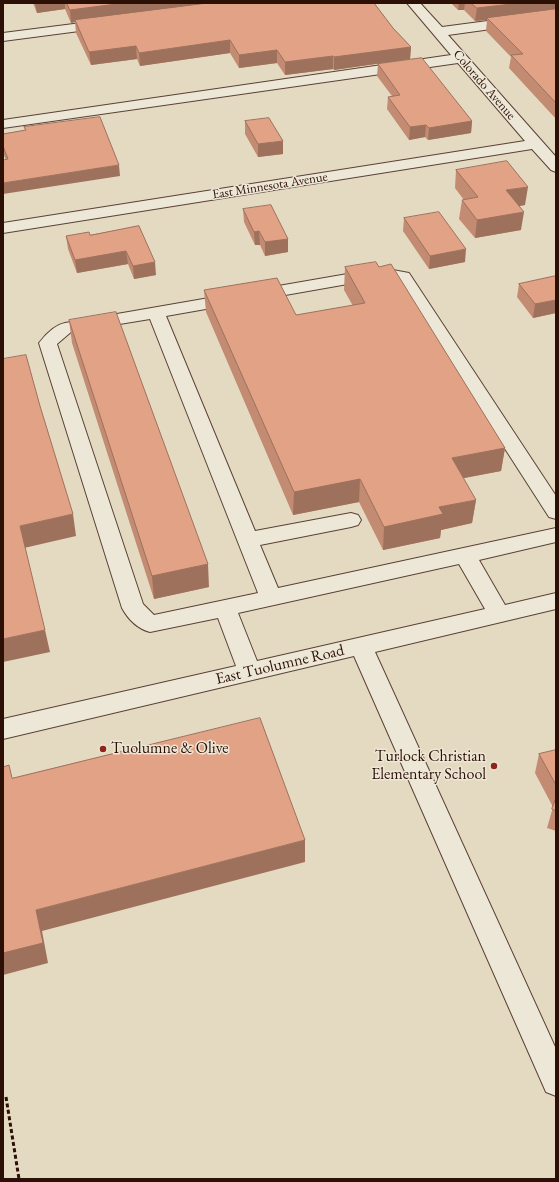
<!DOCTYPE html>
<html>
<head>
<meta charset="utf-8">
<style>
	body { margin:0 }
	#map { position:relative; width:559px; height:1182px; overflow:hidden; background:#e4dac1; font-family:"EB Garamond",serif }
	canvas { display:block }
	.frame { position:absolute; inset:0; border:4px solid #2c1006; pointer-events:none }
</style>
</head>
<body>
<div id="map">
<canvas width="559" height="1182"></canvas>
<div class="frame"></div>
</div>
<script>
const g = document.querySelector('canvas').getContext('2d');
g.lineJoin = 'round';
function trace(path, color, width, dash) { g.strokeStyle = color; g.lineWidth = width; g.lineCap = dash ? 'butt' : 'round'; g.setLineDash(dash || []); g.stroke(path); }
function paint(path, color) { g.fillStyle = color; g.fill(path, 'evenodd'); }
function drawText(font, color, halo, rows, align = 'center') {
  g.font = font + ' "EB Garamond",serif'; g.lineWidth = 3; g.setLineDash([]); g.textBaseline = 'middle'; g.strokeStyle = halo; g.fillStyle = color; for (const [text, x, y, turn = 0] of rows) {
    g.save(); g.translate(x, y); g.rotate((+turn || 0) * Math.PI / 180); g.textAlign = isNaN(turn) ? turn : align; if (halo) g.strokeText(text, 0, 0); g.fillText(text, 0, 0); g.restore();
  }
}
const minor = new Path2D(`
	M407,3H420L442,27L556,12V20L448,35L556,157V172L551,170L532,149L3,233V223L525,141L458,63L3,128V120L451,55Z
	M105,20L110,21L112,24L110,27L3,41V33Z
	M382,268L409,273L556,496V519L549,517L397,281L382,278L166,316L255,531L351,513L358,515L361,520L358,525L351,527L260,545L278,588L556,528V542L479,560L505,605L556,593V609L375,652L556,1049V1096L546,1092L354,656L3,739V719L236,666L218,618L150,632C138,629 128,619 122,608L39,343C45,335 55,325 65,323ZM150,319L258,593L154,615L143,604L57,344L71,332ZM459,564L485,609L257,661L238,613Z`);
trace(minor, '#5a4235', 2);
trace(new Path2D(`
	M6,1097L19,1179`), '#2c1006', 3, [4, 2.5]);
paint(minor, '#ede7d7');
paint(new Path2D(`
	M33,3H374L393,28L411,47L410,59L334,70L333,69L285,75L277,63L239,68L230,53L140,66L137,59L91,65L76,33L75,22L71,23L65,9L37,13Z
	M451,3H556V119L509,68L511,57L486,31L487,20L475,21L464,10H458Z
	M378,64L472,121L471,133L428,140L425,137L409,140L387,109L388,97L392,96L377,76Z
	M245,121L283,154L258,157L245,134Z
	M24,127L120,176L6,160L3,153V134L25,130Z
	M456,170L525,205L519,206L521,230L475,238L459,219L462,200H464L455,188Z
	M243,209L288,239V252L265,256L260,245H255L244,222Z
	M404,218L465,262L429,269L403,231Z
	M139,226L156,275L134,279L128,264L77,273L68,249L66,236L90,235Z
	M345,267L505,448L501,471L463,478L476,500L472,523L441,530L440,538L383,550L359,502L293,515L206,312L204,290L296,315L353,306L344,290Z
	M556,276V313L533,318L517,297L519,284Z
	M69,320L209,587L154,599L72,343Z
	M556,750V831L547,828L553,807L535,773L539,754Z`), '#c28b72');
paint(new Path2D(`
	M35,3H65V9L37,13Z
	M124,3H220L75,20V22L71,23L70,10Z
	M459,3H465L464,10H458Z
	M520,3H556V11L487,18V20L475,21L477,8Z
	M230,40V53L140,66L139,53Z
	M136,46L137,59L91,65L89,52Z
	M411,47L410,59L334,70V57Z
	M277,50V63L239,68V55Z
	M333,56V69L285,75V62Z
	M472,121L471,133L428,140L429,128Z
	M426,125L425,137L409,140L410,127Z
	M283,141V154L258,157V144Z
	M119,165L120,176L3,194V183Z
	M528,187L525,205L504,209L506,190Z
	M524,212L521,230L475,238L477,220Z
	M259,231L260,245H255L254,232Z
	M288,239V252L265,256V242Z
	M466,249L465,262L429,269L430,256Z
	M126,251L128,264L77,273L75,260Z
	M155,262L156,275L134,279L133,266Z
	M556,300V313L533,318L535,304Z
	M505,448L501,471L449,481L452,458Z
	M360,479L359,502L293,515L294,492Z
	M476,500L472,523L441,530L440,538L383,550L384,527L439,507Z
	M73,514L76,536L24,548L20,526Z
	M208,564L209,587L154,599L152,576Z
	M45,630L50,652L3,662V639Z
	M305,840V862L42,931L48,963L3,975V953L36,910Z`), '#9e715d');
const building = new Path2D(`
	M67,3H124L70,10Z
	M208,3H374L393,28L411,47L334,57L333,56L285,62L277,50L239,55L230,40L139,53L136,46L89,52L75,20Z
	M471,3H520L477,8Z
	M556,9V103L511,55L523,54L487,18Z
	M422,58L472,121L429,128L426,125L410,127L388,97L400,95L378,64Z
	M100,117L119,165L3,183V160L8,159L3,146V134L26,130L24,127Z
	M269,118L283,141L258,144L245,121Z
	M507,161L528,187L506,190L524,212L477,220L462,200L478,197L456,170Z
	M271,205L288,239L265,242L259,231L254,232L243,209Z
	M439,212L466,249L430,256L404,218Z
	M139,226L155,262L133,266L126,251L75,260L66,236L89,232L90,235Z
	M376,262L379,267L391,264L505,448L452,458L476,500L439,507L443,514L384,527L360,479L294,492L204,290L277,278L296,315L365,303L345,267Z
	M556,276V300L535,304L519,284Z
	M116,312L208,564L152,576L69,320Z
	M26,355L40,406L73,514L20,526L45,630L3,639V359Z
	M260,718L305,840L36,910L43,943L3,953V767L9,765L12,778Z
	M556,750V785L539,754Z
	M556,798V811L552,809Z`);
paint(building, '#e1a285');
trace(building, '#9e715d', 1);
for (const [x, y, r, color] of [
	[103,749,4,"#8f2418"],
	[494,766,4,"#8f2418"]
]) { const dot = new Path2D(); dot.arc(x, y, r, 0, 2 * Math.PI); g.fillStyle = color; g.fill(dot); trace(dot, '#ede7d7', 1.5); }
drawText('13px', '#2c1006', '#ede7d7', [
	["Colorado Avenue",484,85,49],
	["East Minnesota Avenue",270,186,-9]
]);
drawText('16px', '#2c1006', '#ede7d7', [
	["East Tuolumne Road",280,665,-13]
]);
drawText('16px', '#2c1006', '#ede7d7', [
	["Tuolumne & Olive",111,749],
	["Turlock Christian",486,757,"right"],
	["Elementary School",486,775,"right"]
], 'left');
</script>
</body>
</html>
